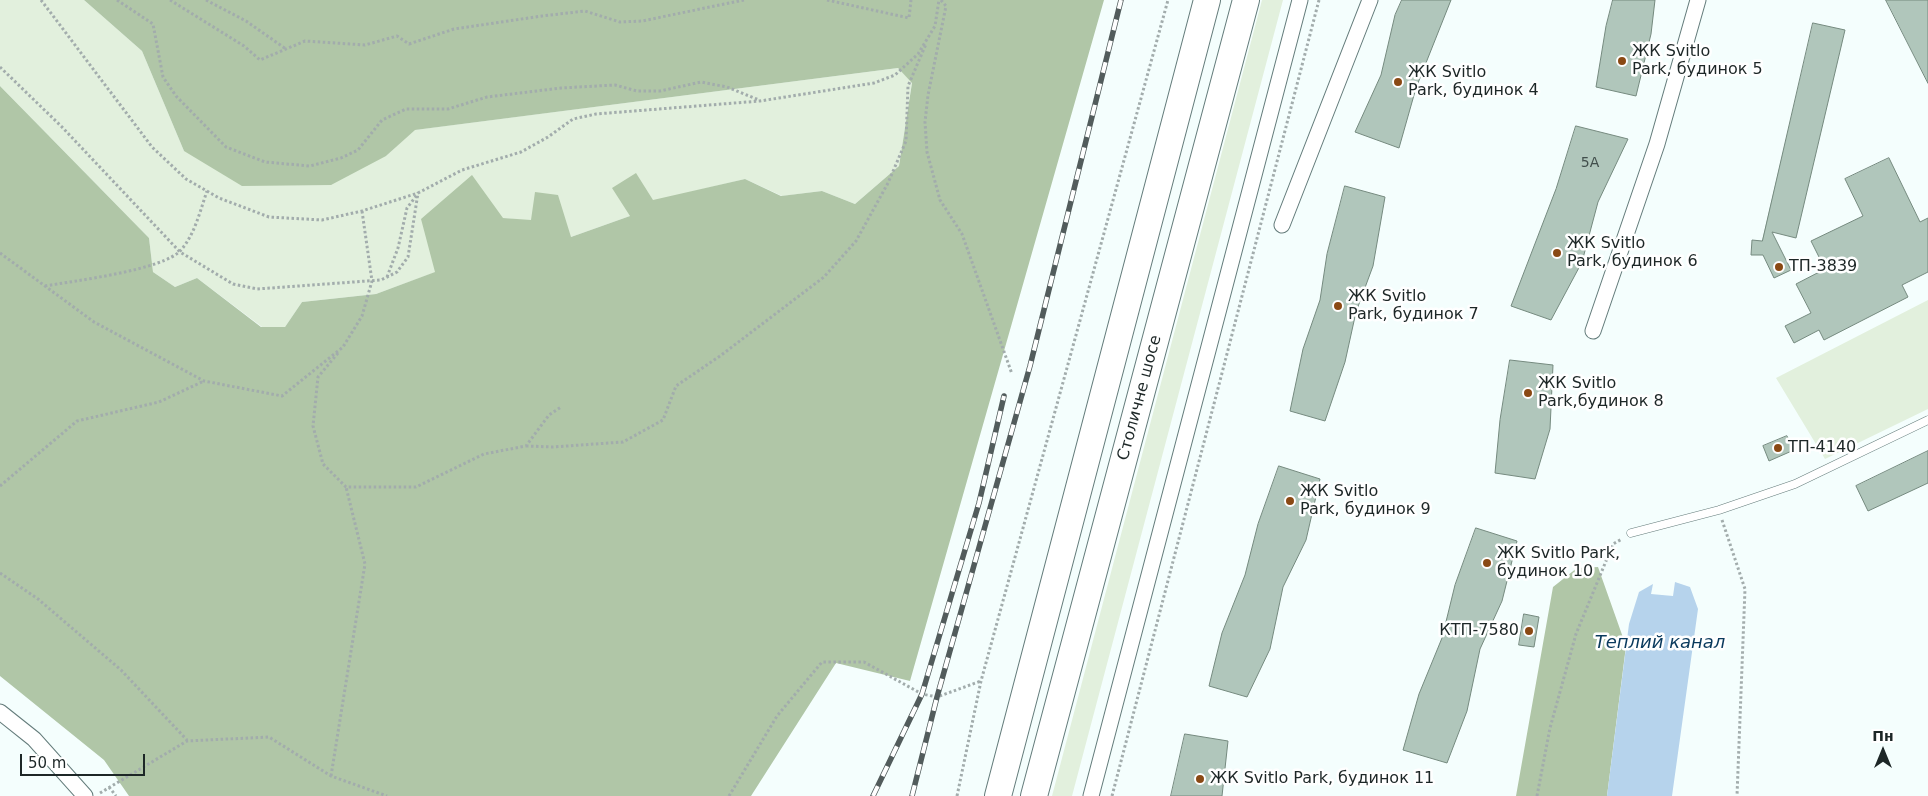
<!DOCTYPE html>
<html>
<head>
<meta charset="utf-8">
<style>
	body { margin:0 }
	#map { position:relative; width:1928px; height:796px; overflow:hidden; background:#f4fefd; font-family:"DejaVu Sans",sans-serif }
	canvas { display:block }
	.north { position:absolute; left:1858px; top:726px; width:50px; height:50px; -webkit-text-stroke:4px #fff; paint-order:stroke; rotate:0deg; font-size:14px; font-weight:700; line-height:20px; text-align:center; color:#1d2727 }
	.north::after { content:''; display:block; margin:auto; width:18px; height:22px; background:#1d2727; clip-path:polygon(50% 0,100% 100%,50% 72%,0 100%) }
	.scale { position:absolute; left:20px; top:754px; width:125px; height:22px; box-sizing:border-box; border:2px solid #1d2727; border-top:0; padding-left:6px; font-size:15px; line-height:18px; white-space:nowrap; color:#1d2727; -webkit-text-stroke:4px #fff; paint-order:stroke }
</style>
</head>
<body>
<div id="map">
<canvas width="1928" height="796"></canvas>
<div class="north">Пн</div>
<div class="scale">50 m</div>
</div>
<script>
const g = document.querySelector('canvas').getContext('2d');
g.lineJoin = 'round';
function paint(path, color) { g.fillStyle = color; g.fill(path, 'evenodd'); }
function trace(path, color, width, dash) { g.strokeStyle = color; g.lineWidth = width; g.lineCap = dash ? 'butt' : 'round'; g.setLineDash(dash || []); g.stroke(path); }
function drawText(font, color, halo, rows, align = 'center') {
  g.font = font + ' "DejaVu Sans",sans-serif'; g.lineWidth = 5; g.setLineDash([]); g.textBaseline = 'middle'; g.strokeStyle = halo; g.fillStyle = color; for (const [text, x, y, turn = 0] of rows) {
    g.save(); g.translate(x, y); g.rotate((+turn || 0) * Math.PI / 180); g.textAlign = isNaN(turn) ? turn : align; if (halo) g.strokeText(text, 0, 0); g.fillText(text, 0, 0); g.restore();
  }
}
paint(new Path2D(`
	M0,0H84L142,51L184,151L386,156L414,130L898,68L912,82L899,166L855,204L822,191L782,196L745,179L653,201L630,216L571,237L531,221L503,218L436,272L376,294L302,302L285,327H262L197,278L175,287L153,272L149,238L0,86Z
	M1262,0H1283L1072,796H1052Z
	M1928,300V409L1825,459L1776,378Z`), '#e2f0dd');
paint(new Path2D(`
	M84,0H1104L910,681L836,663L751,796H129L104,760L0,676V86L149,238L153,272L175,287L197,278L261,327H285L302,302L376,294L435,272L421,219L472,175L503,218L531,220L535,192L558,195L571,237L630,216L612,188L636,173L653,200L745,179L781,196L822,191L855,204L899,166L912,83L898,68L415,130L386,156L331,185L242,186L184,151L142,51Z
	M1598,567L1626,646L1607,796H1516L1553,587L1577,568Z`), '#b0c6a7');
paint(new Path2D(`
	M1675,582L1690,587L1698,609L1672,796H1607L1629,624L1639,592L1653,584L1651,594L1673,596Z`), '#b6d3ec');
const building = new Path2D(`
	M1402,0H1451L1416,88L1399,148L1355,132L1381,75L1395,15Z
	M1613,0H1655L1651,34L1636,96L1596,87L1606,26Z
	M1886,0H1928V83Z
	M1813,23L1845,30L1796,238L1772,232L1791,270L1774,278L1763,255H1751L1752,240L1762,241Z
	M1576,126L1628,139L1598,202L1582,262L1551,320L1511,306L1556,189Z
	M1889,158L1920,222L1928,218V272L1902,285L1908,297L1824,340L1819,330L1794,343L1785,326L1811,313L1796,284L1825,269L1811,241L1863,216L1845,179Z
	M1345,186L1385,197L1373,266L1356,312L1345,362L1325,421L1290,411L1303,349L1320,300L1327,254Z
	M1510,360L1553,365L1550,429L1535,479L1495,473L1500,420Z
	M1787,436L1794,450L1769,461L1763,446Z
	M1928,451V483L1868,511L1856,486Z
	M1279,466L1320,479L1306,540L1283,587L1270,649L1247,697L1209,686L1222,633L1245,575L1258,524Z
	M1476,528L1517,541L1502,601L1480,649L1467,711L1447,763L1403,750L1419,694L1442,638L1455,585Z
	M1524,614L1539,617L1534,647L1519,645Z
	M1185,734L1228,741L1222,796H1171Z`);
paint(building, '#b0c6bb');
trace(building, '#758a7f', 1);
const service = new Path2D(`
	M1631,533L1719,510L1795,484L1928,420`);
const minor = new Path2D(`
	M1282,225L1370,0
	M1593,331L1657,144L1698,0
	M0,712L34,739L85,796
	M1091,796L1300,0`);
const trunk = new Path2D(`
	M998,796L1207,0
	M1034,796L1246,0`);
trace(service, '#647c7b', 9);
trace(minor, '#647c7b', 17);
trace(trunk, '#647c7b', 28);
trace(new Path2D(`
	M41,0L152,147L186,179L219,198L269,217L322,220L362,211L418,193
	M117,0L153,24L163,77L176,96L226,147L265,162L310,166L341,158L358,150L382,120L406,109H448L487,97L561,88L615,85L637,91H660L701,82L727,87L759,100
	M170,0L244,46L260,60L305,41L365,45L397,36L409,44L454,29L542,16L585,11L620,22L642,21L744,0
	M206,0L246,21L286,49
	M827,0L909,18L911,0
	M941,0L946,6L928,95L925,122L927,152L940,200L962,234L1012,374
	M0,67L62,127L180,252L233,284L257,289L381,280L397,272L408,257L418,193L462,170L521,152L548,137L573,119L596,114L760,101L874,83L895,75L918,54L935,26L939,0
	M0,253L94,322L204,381L282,396L343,347L362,316L372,281L362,211
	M387,277L398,248L407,208L417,195
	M45,286C73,281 164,270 181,250C195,234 200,211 207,191
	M338,353L318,377L313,426L323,464L346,487H416L484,454L526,446L549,415L561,407
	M526,446L553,447L623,442L663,420L676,386L720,356L824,277L856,241L888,183L906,141L908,86L926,44
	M0,486L77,421L159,402L204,381
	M1722,520L1745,589L1737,796
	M0,573L38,599L121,670L187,740
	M331,776L365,564L346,487
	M109,787L116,796
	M100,793L187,741L269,737L331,776L387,796
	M729,796L777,716L822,662H864L922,694L937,697L981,681
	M957,796L981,681L1168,0
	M1112,796L1319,0
	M1537,796L1550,728L1576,634L1613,544L1622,539`), '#a2acac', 3, [2.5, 2.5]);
trace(service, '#fff', 8);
trace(minor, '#fff', 15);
trace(trunk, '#fff', 26);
const rail = new Path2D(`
	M873,796L922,694L979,503L1004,396
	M912,796L937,697L1030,366L1121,0`);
trace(rail, '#525c5c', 5.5);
trace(rail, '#fff', 4, [11]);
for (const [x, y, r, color] of [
	[1622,61,5,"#8a4914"],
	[1398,82,5,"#8a4914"],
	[1557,253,5,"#8a4914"],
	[1779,267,5,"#8a4914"],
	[1338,306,5,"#8a4914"],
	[1528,393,5,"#8a4914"],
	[1778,448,5,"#8a4914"],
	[1290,501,5,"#8a4914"],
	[1487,563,5,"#8a4914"],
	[1529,631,5,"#8a4914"],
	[1200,779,5,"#8a4914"]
]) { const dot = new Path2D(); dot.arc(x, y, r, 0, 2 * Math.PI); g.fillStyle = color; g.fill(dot); trace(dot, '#fff', 2); }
drawText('14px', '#424f4c', null, [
	["5А",1590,163]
]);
drawText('16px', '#1d2727', '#fff', [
	["ЖК Svitlo",1632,52],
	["Park, будинок 5",1632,70],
	["ЖК Svitlo",1408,73],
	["Park, будинок 4",1408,91],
	["ЖК Svitlo",1567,244],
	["Park, будинок 6",1567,262],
	["ТП-3839",1789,267],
	["ЖК Svitlo",1348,297],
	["Park, будинок 7",1348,315],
	["ЖК Svitlo",1538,384],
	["Park,будинок 8",1538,402],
	["ТП-4140",1788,448],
	["ЖК Svitlo",1300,492],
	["Park, будинок 9",1300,510],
	["ЖК Svitlo Park,",1497,554],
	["будинок 10",1497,572],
	["КТП-7580",1519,631,"right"],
	["ЖК Svitlo Park, будинок 11",1210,779]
], 'left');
drawText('16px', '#1d2727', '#fff', [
	["Столичне шосе",1140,398,-75]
]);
drawText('italic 18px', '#0a3a5d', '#fff', [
	["Теплий канал",1660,643]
]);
</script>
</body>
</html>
